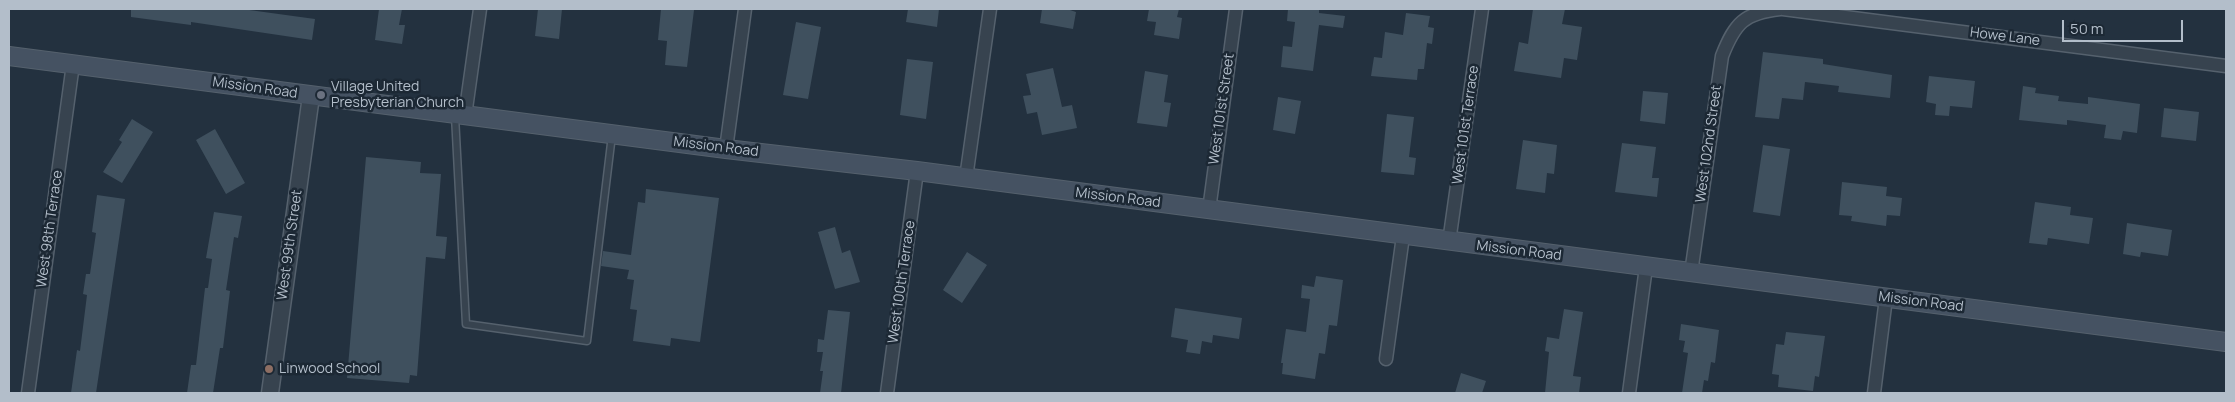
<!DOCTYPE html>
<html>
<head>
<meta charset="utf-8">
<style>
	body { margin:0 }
	#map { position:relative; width:2235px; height:402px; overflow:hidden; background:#23313f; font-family:Manrope,sans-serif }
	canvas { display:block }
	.frame { position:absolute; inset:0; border:10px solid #b3beca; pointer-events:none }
	.scale { position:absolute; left:2062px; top:20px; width:121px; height:22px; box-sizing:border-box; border:2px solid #b3beca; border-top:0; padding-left:6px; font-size:15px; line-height:18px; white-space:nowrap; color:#b3beca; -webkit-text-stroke:4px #1c2834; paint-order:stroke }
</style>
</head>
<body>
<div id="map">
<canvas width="2235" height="402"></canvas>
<div class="frame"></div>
<div class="scale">50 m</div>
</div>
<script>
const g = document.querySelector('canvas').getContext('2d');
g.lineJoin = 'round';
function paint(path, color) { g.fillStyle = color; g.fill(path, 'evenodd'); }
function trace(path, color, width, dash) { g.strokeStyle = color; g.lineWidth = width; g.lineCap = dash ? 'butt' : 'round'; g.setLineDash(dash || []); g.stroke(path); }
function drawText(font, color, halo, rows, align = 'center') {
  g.font = font + ' Manrope,sans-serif'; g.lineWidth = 5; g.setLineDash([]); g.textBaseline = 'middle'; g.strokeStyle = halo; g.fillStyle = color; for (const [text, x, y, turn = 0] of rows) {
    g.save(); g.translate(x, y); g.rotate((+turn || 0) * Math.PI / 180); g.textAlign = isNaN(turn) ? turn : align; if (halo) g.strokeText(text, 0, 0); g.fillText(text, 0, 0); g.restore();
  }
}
paint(new Path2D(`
	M131,9H242L315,19L312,40L191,22V25L131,17Z
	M379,9H402L399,25H405L402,44L375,40Z
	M538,9H562L559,39L535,36Z
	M661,9L694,10L687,67L665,65L667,41L658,40Z
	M908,9H939L937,27L906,22Z
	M1042,9H1067L1076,12L1073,29L1040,23Z
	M1149,9H1179L1177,17L1182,18L1179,39L1154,35L1156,22L1147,21Z
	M1288,9H1319V13L1345,16L1343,28L1319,25L1313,71L1281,67L1283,46L1292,47L1295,22L1287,21Z
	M1533,9H1565L1562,24L1582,27L1577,60L1564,58L1561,78L1514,71L1519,42L1528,44Z
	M1406,13L1430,16L1428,27L1434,28L1432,44L1427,43L1424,69H1418L1417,80L1371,76L1374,57L1382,58L1385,32L1403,35Z
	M796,22L821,27L808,99L783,95Z
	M1763,52L1823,59V64L1892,75L1890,98L1838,92L1839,86L1805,82L1803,100L1782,98L1779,119L1755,117Z
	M907,59L933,62L926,119L900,115Z
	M1053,68L1062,107L1072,105L1077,128L1042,135L1037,112L1027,114L1023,96L1031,95L1026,74Z
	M1145,71L1168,75L1164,102L1171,103L1167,127L1137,123Z
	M1929,76L1975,81L1972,108L1950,106L1949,116L1935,115L1936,104L1926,102Z
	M2023,86L2036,88L2035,93L2059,96L2058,101L2088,104V97L2140,104L2137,133L2123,131L2121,140L2104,138L2106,125L2067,120V125L2019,120Z
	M1643,91L1668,93L1665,124L1640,121Z
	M1278,97L1301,101L1295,134L1273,130Z
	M2164,108L2199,112L2196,141L2161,137Z
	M1387,114L1414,117L1409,157L1416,158L1414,175L1381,172Z
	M132,119L153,132L122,183L103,172L122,142L119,140Z
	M215,129L245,183L226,194L196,140Z
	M1523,140L1557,145L1554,174L1547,173L1545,193L1516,189Z
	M1622,143L1656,147L1652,178H1659L1657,197L1615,192Z
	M1763,145L1790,149L1780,216L1753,212Z
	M366,157L421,162L420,173L441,174L436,236L447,237L445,259L426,257L417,376L410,375L409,383L347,378Z
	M1842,182L1887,187L1886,196L1902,198L1900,216L1887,215L1886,226L1851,221L1852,216L1839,215Z
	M646,189L719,198L700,342L671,338L670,346L633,341L637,310L630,309L634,280L627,279L629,270L601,266L603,251L631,255L638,202L645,203Z
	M97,195L125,199L96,393H71L77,350L80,351L87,295L83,294L86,274H90L96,233L92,232Z
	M2035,202L2071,207L2070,215L2093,218L2089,244L2048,238L2047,245L2029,243Z
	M214,212L242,216L238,238L234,237L226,290L230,291L223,348H220L213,393H187L191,365H196L205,288H208L212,259L206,258Z
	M2127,223L2172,230L2168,256L2141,252L2140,257L2123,254Z
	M835,227L842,253L850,250L860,282L835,289L818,232Z
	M967,252L987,265L962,303L943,290Z
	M1316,276L1343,280L1337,326L1329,325L1325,354L1319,353L1315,379L1282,374L1283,363H1281L1286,329L1306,332L1310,299L1301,298L1302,285L1314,287Z
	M1175,308L1242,318L1239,339L1213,335L1212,343L1202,341L1200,354L1186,352L1188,340L1171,337Z
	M1564,309L1583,312L1573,376L1581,377L1579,393H1545L1549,352L1545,351L1547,337L1559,339Z
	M828,310L850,312L841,393H820L823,371H820L823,352H817L818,339L824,340Z
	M1681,324L1719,330L1715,363L1711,362L1708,381L1704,380L1702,393H1682L1688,353L1683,352L1685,341L1679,340Z
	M1786,332L1825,336L1819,377L1815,376L1813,391L1778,387L1779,375L1772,374L1776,344L1784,345Z
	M1461,373L1486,381L1482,393H1455Z`), '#3f505e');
const service = new Path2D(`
	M455,116L466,324L587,341L612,135`);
const minor = new Path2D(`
	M1783,9L2226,66
	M465,116L480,9
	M726,149L745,9
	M966,178L990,9
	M1209,210L1236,9
	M1449,242L1482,9
	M1691,273L1722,56C1735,23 1744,13 1780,9
	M1386,359L1403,236
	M28,393L73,64
	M887,393L917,171
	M1629,393L1646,267
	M1874,393L1886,298`);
const tertiary = new Path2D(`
	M270,393L311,96`);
const secondary = new Path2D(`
	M9,56L726,149L917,171L2226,342`);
trace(service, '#55616d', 9);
trace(minor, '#55616d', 15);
trace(tertiary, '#55616d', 19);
trace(secondary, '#55616d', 20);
trace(service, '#37434f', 6);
trace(minor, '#37434f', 12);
trace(tertiary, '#37434f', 16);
trace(secondary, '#455262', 18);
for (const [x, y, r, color] of [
	[321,95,5,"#6b7280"],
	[269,369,5,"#8d6e63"]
]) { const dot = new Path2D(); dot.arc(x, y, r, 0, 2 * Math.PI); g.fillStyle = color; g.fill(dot); trace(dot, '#1c2834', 2); }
drawText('14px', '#b3beca', '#1c2834', [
	["Howe Lane",2005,37,7],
	["Mission Road",255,88,8],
	["West 101st Street",1222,109,-82],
	["West 101st Terrace",1466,125,-82],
	["West 102nd Street",1709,144,-82],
	["Mission Road",716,147,7],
	["Mission Road",1118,198,7],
	["West 98th Terrace",50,229,-82],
	["West 99th Street",290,245,-82],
	["Mission Road",1519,251,7],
	["West 100th Terrace",902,282,-82],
	["Mission Road",1921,302,7]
]);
drawText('14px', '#b3beca', '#1c2834', [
	["Village United",331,87],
	["Presbyterian Church",331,103],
	["Linwood School",279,369]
], 'left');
</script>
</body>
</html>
